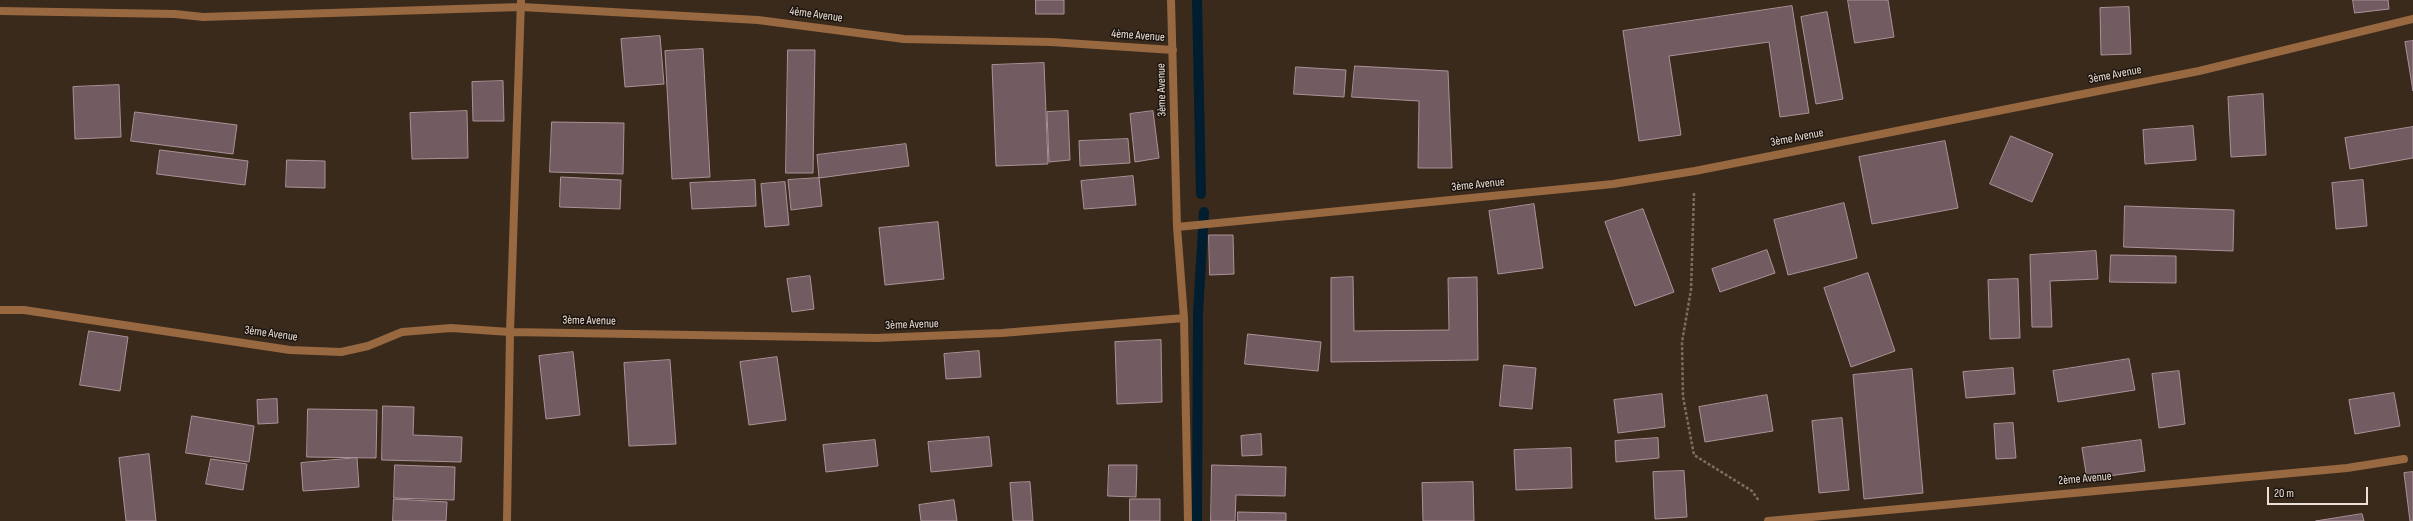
<!DOCTYPE html>
<html>
<head>
<meta charset="utf-8">
<style>
	body { margin:0 }
	#map { position:relative; width:2413px; height:521px; overflow:hidden; background:#3a2a1c; font-family:"Sofia Sans Condensed",sans-serif }
	canvas { display:block }
	.scale { position:absolute; left:2267px; top:487px; width:101px; height:18px; box-sizing:border-box; border:2px solid #ebe0d7; border-top:0; padding-left:5px; font-size:12px; line-height:14px; white-space:nowrap; color:#ebe0d7; -webkit-text-stroke:3px #1c140e; paint-order:stroke }
</style>
</head>
<body>
<div id="map">
<canvas width="2413" height="521"></canvas>
<div class="scale">20 m</div>
</div>
<script>
const g = document.querySelector('canvas').getContext('2d');
g.lineJoin = 'round';
function trace(path, color, width, dash) { g.strokeStyle = color; g.lineWidth = width; g.lineCap = dash ? 'butt' : 'round'; g.setLineDash(dash || []); g.stroke(path); }
function paint(path, color) { g.fillStyle = color; g.fill(path, 'evenodd'); }
function drawText(font, color, halo, rows, align = 'center') {
  g.font = font + ' "Sofia Sans Condensed",sans-serif'; g.lineWidth = 3; g.setLineDash([]); g.textBaseline = 'middle'; g.strokeStyle = halo; g.fillStyle = color; for (const [text, x, y, turn = 0] of rows) {
    g.save(); g.translate(x, y); g.rotate((+turn || 0) * Math.PI / 180); g.textAlign = isNaN(turn) ? turn : align; if (halo) g.strokeText(text, 0, 0); g.fillText(text, 0, 0); g.restore();
  }
}
trace(new Path2D(`
	M1197,0L1201,194
	M1197,521L1198,313L1204,212`), '#001e2f', 10);
const building = new Path2D(`
	M1036,0H1064V14H1036Z
	M1848,0H1888L1894,37L1855,43Z
	M2353,0H2388L2389,9L2355,13Z
	M1792,6L1809,113L1780,117L1769,42L1669,56L1681,135L1639,141L1623,31Z
	M2129,7L2131,54L2101,55L2100,8Z
	M1827,12L1843,99L1816,104L1801,17Z
	M660,36L664,84L625,87L621,39Z
	M2413,41V91L2405,42Z
	M703,49L710,177L672,179L665,51Z
	M788,50H815L813,173H786Z
	M1044,63L1048,164L996,166L992,65Z
	M1355,66L1448,71L1452,168H1418L1419,101L1352,97Z
	M1296,67L1346,70L1344,97L1294,94Z
	M503,81L504,121H473L472,82Z
	M119,85L121,137L75,139L73,87Z
	M2263,94L2266,155L2231,157L2228,97Z
	M467,111L468,158L412,159L410,113Z
	M1068,111L1070,160L1049,162L1047,112Z
	M1153,111L1159,158L1135,162L1130,114Z
	M135,112L237,125L233,154L131,141Z
	M552,122L624,123L623,174L550,172Z
	M2193,126L2196,160L2145,164L2143,130Z
	M2413,127V158L2350,169L2345,138Z
	M2011,136L2053,154L2032,202L1990,184Z
	M1128,139L1130,163L1080,166L1079,141Z
	M1945,141L1958,208L1872,224L1859,157Z
	M906,144L909,166L819,178L817,155Z
	M160,150L248,161L245,185L157,174Z
	M287,160L325,161V188L286,187Z
	M1133,176L1136,205L1084,209L1081,181Z
	M561,177L621,180L620,209L560,207Z
	M819,178L822,206L791,210L788,180Z
	M755,180L756,206L692,209L690,183Z
	M2363,180L2367,226L2336,229L2332,183Z
	M785,182L789,225L765,227L761,184Z
	M1844,203L1857,258L1788,275L1774,220Z
	M1534,204L1543,268L1498,274L1489,211Z
	M2125,206L2234,210L2233,251L2124,247Z
	M1643,209L1674,292L1635,306L1605,222Z
	M938,222L944,279L885,285L879,228Z
	M1209,235H1233L1234,274L1210,275Z
	M1767,250L1775,273L1720,292L1712,269Z
	M2096,251L2098,279L2050,281L2052,327H2032L2030,255Z
	M2111,255L2176,256V283L2110,282Z
	M1868,273L1895,351L1851,367L1824,288Z
	M810,276L814,309L792,312L787,279Z
	M1353,277L1354,331L1449,330L1448,278L1477,277L1478,360L1331,362V278Z
	M2018,279L2020,338L1990,339L1988,280Z
	M89,331L128,337L120,391L80,385Z
	M1248,334L1321,342L1318,371L1245,364Z
	M1161,340L1162,402L1117,404L1115,342Z
	M979,351L981,377L946,379L944,354Z
	M573,352L580,415L546,419L539,356Z
	M777,357L786,420L749,425L740,362Z
	M2129,359L2135,390L2058,402L2053,371Z
	M670,360L676,444L629,446L624,363Z
	M1504,365L1536,368L1532,409L1500,406Z
	M2013,368L2015,394L1966,398L1963,372Z
	M1912,369L1923,493L1864,499L1853,375Z
	M2179,371L2185,424L2159,428L2152,374Z
	M2394,393L2400,426L2355,434L2349,400Z
	M1662,394L1665,427L1618,433L1614,400Z
	M1767,395L1773,431L1705,442L1699,407Z
	M277,399L278,423L258,424L257,400Z
	M383,406L414,407L413,435L462,437L461,462L382,460Z
	M308,409L377,410L376,458L307,457Z
	M192,416L254,426L249,462L186,453Z
	M1842,418L1849,490L1819,493L1812,421Z
	M2013,423L2016,458L1996,459L1994,424Z
	M1261,434L1262,455L1242,456L1241,436Z
	M989,437L992,466L931,472L928,442Z
	M1658,438L1659,458L1616,462L1615,441Z
	M875,440L878,466L826,472L823,445Z
	M2141,440L2145,471L2087,479L2082,448Z
	M1571,448L1572,488L1516,490L1514,450Z
	M149,454L156,521H126L119,458Z
	M357,458L359,487L303,491L301,463Z
	M211,459L247,464L243,490L206,484Z
	M395,465L455,467L454,500L394,498Z
	M1109,465H1137L1136,497L1108,496Z
	M1212,465L1286,467L1285,496L1236,495L1235,521H1211Z
	M1684,471L1687,517L1655,519L1653,472Z
	M2413,472V521H2410L2404,473Z
	M1030,482L1033,521H1013L1010,483Z
	M1473,482L1474,521H1423L1422,483Z
	M394,499L447,502L446,521H393Z
	M1130,499H1160V521H1130Z
	M954,500L957,521H921L919,505Z
	M1238,512L1286,513V521H1238Z
	M2362,514L2364,521H2316Z`);
paint(building, '#735b62');
trace(building, '#ac9299', 1);
trace(new Path2D(`
	M1694,193L1691,290L1682,342L1683,397L1694,455L1752,491L1759,501`), '#7d6e62', 2.5, [3, 2]);
trace(new Path2D(`
	M1171,0L1177,227L1184,318L1188,521
	M0,11L175,14L203,17L521,7L758,20L904,39L1051,42L1173,50
	M1177,227L1613,184L1695,171L2199,71L2413,19
	M0,310H24L290,350L341,352L368,346L402,332L451,328L510,332L876,338L1002,333L1184,318
	M507,521L510,332L521,0
	M1768,521L2347,468L2404,459`), '#986840', 8);
drawText('12px', '#ebe0d7', '#1c140e', [
	["4ème Avenue",816,15,8],
	["4ème Avenue",1138,36,4],
	["3ème Avenue",2115,75,-11],
	["3ème Avenue",1162,90,-91],
	["3ème Avenue",1797,138,-11],
	["3ème Avenue",1478,185,-6],
	["3ème Avenue",589,321,1],
	["3ème Avenue",912,325,-2],
	["3ème Avenue",271,334,8],
	["2ème Avenue",2085,479,-5]
]);
</script>
</body>
</html>
